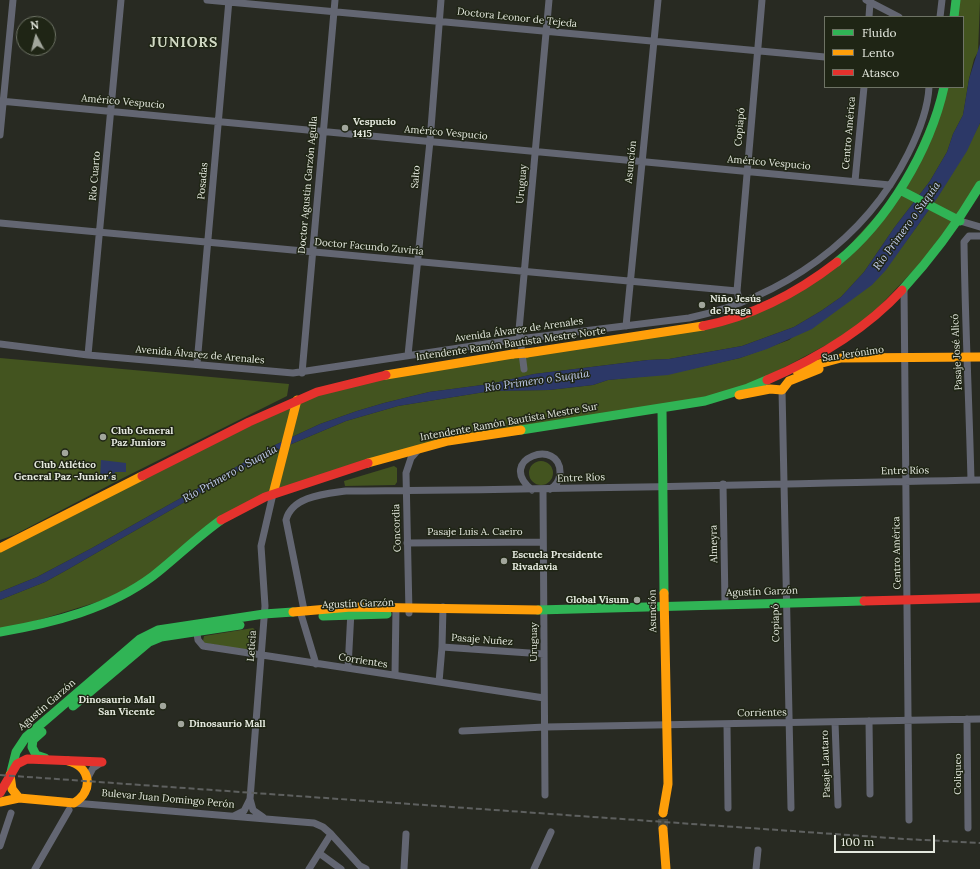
<!DOCTYPE html>
<html>
<head>
<meta charset="utf-8">
<style>
	body { margin:0 }
	#map { position:relative; width:980px; height:869px; overflow:hidden; background:#282a22; font-family:Lora,serif }
	canvas { display:block }
	.legend { position:absolute; left:824px; top:16px; width:140px; height:72px; box-sizing:border-box; background:#1f2515; border:1px solid #6e7365; margin:0; padding:5px 7px; list-style:none; font-size:12px; color:#e4e8de }
	.legend li { display:flex; align-items:center; gap:8px; height:20px }
	.legend b { width:20px; border:1px solid #6e7365 }
	.north { position:absolute; left:16px; top:16px; width:40px; height:40px; box-sizing:border-box; background:#1f2515; border:1px solid #6e7365; border-radius:50%; rotate:353deg; font-size:11px; font-weight:700; line-height:16px; text-align:center; color:#e4e8de }
	.north::after { content:''; display:block; margin:auto; width:14px; height:18px; background:#a2a69c; clip-path:polygon(50% 0,100% 100%,50% 72%,0 100%) }
	.scale { position:absolute; left:834px; top:835px; width:101px; height:18px; box-sizing:border-box; border:2px solid #e4e8de; border-top:0; padding-left:5px; font-size:12px; line-height:14px; white-space:nowrap; color:#e4e8de; -webkit-text-stroke:3px #1f2515; paint-order:stroke }
</style>
</head>
<body>
<div id="map">
<canvas width="980" height="869"></canvas>
<ul class="legend">
<li><b style="height:5px;background:#30b455"></b>Fluido</li>
<li><b style="height:5px;background:#ff9f0a"></b>Lento</li>
<li><b style="height:5px;background:#e5322d"></b>Atasco</li>
</ul>
<div class="north">N</div>
<div class="scale">100 m</div>
</div>
<script>
const g = document.querySelector('canvas').getContext('2d');
g.lineJoin = 'round';
function paint(path, color) { g.fillStyle = color; g.fill(path, 'evenodd'); }
function trace(path, color, width, dash) { g.strokeStyle = color; g.lineWidth = width; g.lineCap = dash ? 'butt' : 'round'; g.setLineDash(dash || []); g.stroke(path); }
function drawText(font, color, halo, rows, align = 'center') {
  g.font = font + ' Lora,serif'; g.lineWidth = 3; g.setLineDash([]); g.textBaseline = 'middle'; g.strokeStyle = halo; g.fillStyle = color; for (const [text, x, y, turn = 0] of rows) {
    g.save(); g.translate(x, y); g.rotate((+turn || 0) * Math.PI / 180); g.textAlign = isNaN(turn) ? turn : align; if (halo) g.strokeText(text, 0, 0); g.fillText(text, 0, 0); g.restore();
  }
}
paint(new Path2D(`
	M956,0H980L978,52L974,59L969,79L963,115L953,134L947,152L930,181L894,228L864,272L841,297L821,311L794,327L742,346L669,359L648,360L534,374L490,384L429,392L384,403L357,411L320,424L275,445L92,548L37,577L0,592V548L297,400L394,373L722,322L824,273L900,190L944,87H963V17H954Z
	M980,123V185L960,221L860,327L740,391L448,441L254,502L120,595L0,632V600L45,582L65,571L268,454L346,421L398,406L491,391L549,390L593,385L608,380L668,374L740,358L789,340L894,257C927,215 956,171 980,123Z
	M0,358L289,384L287,396L123,478L14,535L0,540Z
	M529 473a12 12 0 1 1 24 0a12 12 0 1 1-24 0Z
	M394,466L397,468V482L395,485L345,486L344,481Z
	M253,628L256,631L255,648L252,651L204,643L203,641L204,636Z`), '#43541f');
paint(new Path2D(`
	M980,44V123L967,151L938,197L886,270L872,285L812,329L767,349L740,358L668,375L608,380L593,385L549,390L491,391L398,406L346,421L268,454L65,571L45,582L0,600V592L37,577L92,548L275,445L320,424L357,411L384,403L429,392L490,384L534,374L648,360L669,359L742,346L794,327L821,311L841,297L864,272L894,228L930,181L947,152L953,134L963,115L969,79Z
	M101,460L126,463V472H115L114,479L100,478Z`), '#2c3867');
trace(new Path2D(`
	M663,829V813`), '#44463e', 10, [10, 5]);
trace(new Path2D(`
	M207,0L825,57
	M866,0L899,17
	M869,17L870,2
	M940,17L942,0
	M0,101L890,185
	M0,135L13,0
	M855,181L864,87
	M960,221L980,227
	M0,223L737,291
	M904,287L909,820
	M740,303L737,291L762,0
	M626,326L658,0
	M0,344L88,355L293,373L519,339L689,318C782,298 865,240 908,154C918,134 928,109 929,87
	M88,355L121,0
	M408,355L430,141L441,0
	M197,364L229,0
	M524,369L519,330L549,0
	M302,373L335,0
	M782,390L791,808
	M971,480C969,400 965,321 964,242L969,236H980
	M723,484L725,604
	M532,490C494,459 562,436 560,474C559,481 556,486 550,489
	M543,490L545,795
	M407,543L543,542
	M304,610L286,520C292,496 325,494 346,491C557,490 769,484 980,480
	M300,611L316,664
	M409,613L406,473L411,458L418,450
	M196,628L198,640L203,646L544,698
	M442,647L544,654
	M348,668L351,611
	M395,675L396,607
	M439,682L442,647L443,607
	M967,719L968,828
	M869,721L870,794
	M835,722L838,805
	M727,724L728,808
	M462,731L545,727L980,719
	M87,779L93,768L102,762
	M250,799L253,810L263,817
	M74,803L314,823L323,827L331,834L360,866L366,869
	M234,816L244,811L250,799L265,606L261,546L273,494
	M0,846L11,813
	M319,853L341,869
	M35,869L69,810
	M309,869L331,834
	M404,869L406,834
	M534,869L551,832
	M756,869L758,850`), '#636672', 7);
trace(new Path2D(`
	M954,17L956,0
	M900,190L960,221
	M837,262C888,221 930,150 944,87
	M902,290C933,256 957,224 980,185
	M662,408L664,593
	M521,430L705,401L748,388L767,380
	M538,610L864,601
	M323,616L387,614
	M0,632C53,623 109,609 153,576C176,558 197,537 221,520
	M73,706L149,642L161,637L240,625
	M42,732L33,740L32,747L36,755L45,758
	M11,772L16,752L26,737L140,639L158,630L264,614L293,612`), '#30b455', 9);
trace(new Path2D(`
	M527,353L703,326
	M796,370L841,358L980,357
	M386,375L513,354
	M739,395L770,389L782,390L789,381L819,369
	M368,463L448,441L521,430
	M273,494L297,400
	M0,548L142,476
	M293,612L351,607L538,610
	M10,775L12,789L19,798
	M0,802L19,798L74,803C94,791 91,767 68,761
	M663,813L668,784L664,593
	M663,829L666,869`), '#ff9f0a', 9);
trace(new Path2D(`
	M703,326C753,316 797,293 837,262
	M767,380C816,359 866,329 902,290
	M142,476L249,422L317,392L386,375
	M221,520L265,497L368,463
	M864,601L980,598
	M0,793L17,764L27,759L102,762`), '#e5322d', 9);
trace(new Path2D(`
	M0,775L905,839L980,843`), '#5e605f', 2, [6, 3]);
trace(new Path2D(`
	M513,354L527,353`), '#ff9f0a', 9);
for (const [x, y, r, color] of [
	[345,128,4,"#a2a69c"],
	[702,305,4,"#a2a69c"],
	[103,437,4,"#a2a69c"],
	[65,453,4,"#a2a69c"],
	[504,561,4,"#a2a69c"],
	[637,600,4,"#a2a69c"],
	[163,706,4,"#a2a69c"],
	[181,724,4,"#a2a69c"]
]) { const dot = new Path2D(); dot.arc(x, y, r, 0, 2 * Math.PI); g.fillStyle = color; g.fill(dot); trace(dot, '#1f2515', 1.5); }
drawText('10px', '#e4e8de', '#1f2515', [
	["Doctora Leonor de Tejeda",517,18,6],
	["Américo Vespucio",123,102,5],
	["Copiapó",740,127,-85],
	["Américo Vespucio",446,133,5],
	["Centro América",849,133,-85],
	["Asunción",631,162,-84],
	["Américo Vespucio",769,163,5],
	["Río Cuarto",95,176,-85],
	["Salto",416,177,-85],
	["Posadas",203,181,-85],
	["Uruguay",522,184,-85],
	["Doctor Agustín Garzón Agulla",308,185,-85],
	["Doctor Facundo Zuviría",369,247,5],
	["Avenida Álvarez de Arenales",519,330,-8],
	["Intendente Ramón Bautista Mestre Norte",511,344,-8],
	["Pasaje José Alicó",957,352,-93],
	["San Jerónimo",853,354,-8],
	["Avenida Álvarez de Arenales",200,355,5],
	["Intendente Ramón Bautista Mestre Sur",509,422,-10],
	["Entre Ríos",905,471,-1],
	["Entre Ríos",581,478,-2],
	["Concordia",397,528,-92],
	["Pasaje Luis A. Caeiro",475,532],
	["Almeyra",714,544,-91],
	["Centro América",897,553,-91],
	["Agustín Garzón",762,592,-2],
	["Agustín Garzón",358,604,-2],
	["Asunción",653,611,-91],
	["Copiapó",776,623,-91],
	["Pasaje Nuñez",482,640,4],
	["Uruguay",534,642,-90],
	["Leticia",252,646,-86],
	["Corrientes",363,661,9],
	["Agustín Garzón",47,705,-41],
	["Corrientes",762,713,-1],
	["Pasaje Lautaro",826,764,-92],
	["Coliqueo",958,774,-90],
	["Bulevar Juan Domingo Perón",168,799,5]
]);
drawText('bold 10px', '#e4e8de', '#1f2515', [
	["Vespucio",353,122],
	["1415",353,134],
	["Niño Jesús",710,299],
	["de Praga",710,311],
	["Club General",111,431],
	["Paz Juniors",111,443],
	["Club Atlético",65,465,"center"],
	["General Paz -Junior´s",65,477,"center"],
	["Escuela Presidente",512,555],
	["Rivadavia",512,567],
	["Global Visum",629,600,"right"],
	["Dinosaurio Mall",155,700,"right"],
	["San Vicente",155,712,"right"],
	["Dinosaurio Mall",189,724]
], 'left');
drawText('italic 11px', '#c3cef0', '#1f2515', [
	["Río Primero o Suquía",907,226,-54],
	["Río Primero o Suquía",537,381,-8],
	["Río Primero o Suquía",230,474,-29]
]);
g.letterSpacing = '1px';
drawText('bold 14px', '#d1d9c4', '#1f2515', [
	["JUNIORS",184,43]
]);
g.letterSpacing = '0px';
</script>
</body>
</html>
